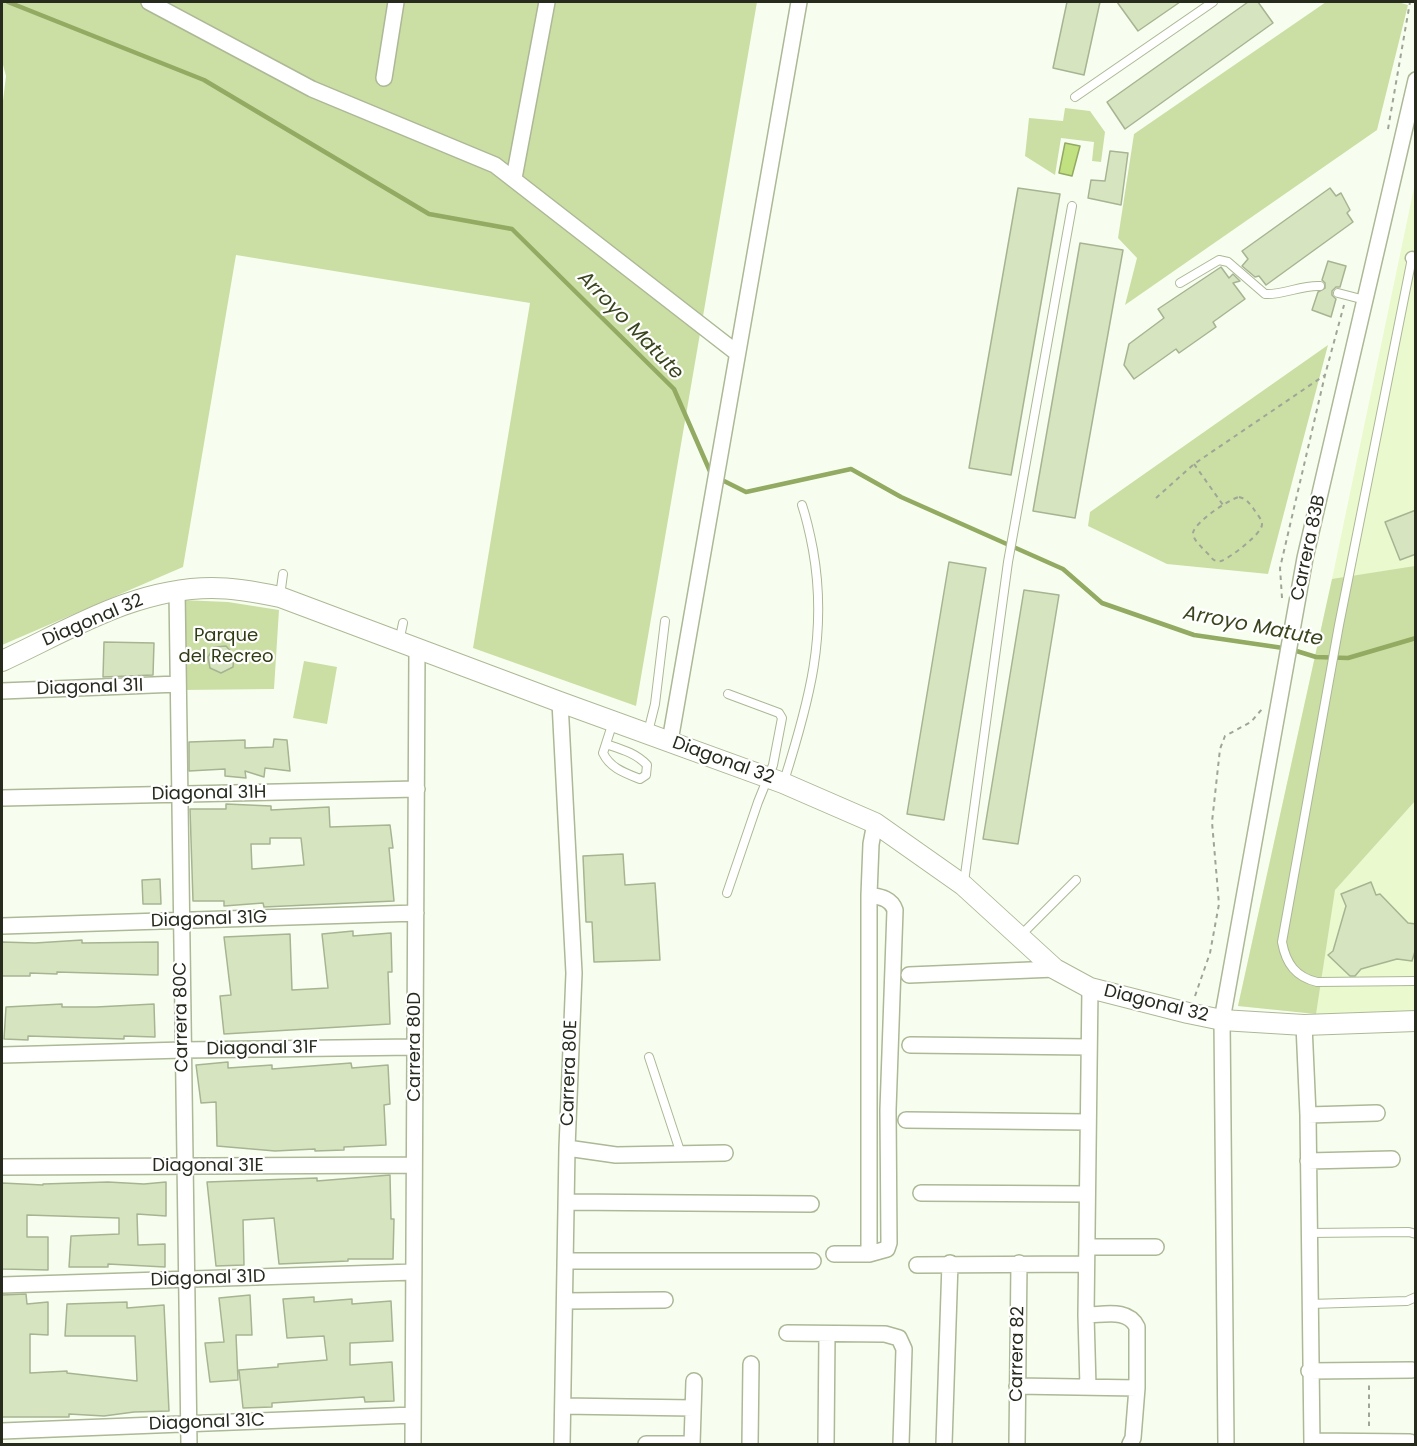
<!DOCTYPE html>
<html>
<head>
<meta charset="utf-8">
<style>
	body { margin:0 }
	#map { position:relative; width:1417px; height:1446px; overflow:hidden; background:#f8feef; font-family:Poppins,sans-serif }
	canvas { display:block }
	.frame { position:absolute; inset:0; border:3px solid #262b1e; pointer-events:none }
</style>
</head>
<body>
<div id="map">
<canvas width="1417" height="1446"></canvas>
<div class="frame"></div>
</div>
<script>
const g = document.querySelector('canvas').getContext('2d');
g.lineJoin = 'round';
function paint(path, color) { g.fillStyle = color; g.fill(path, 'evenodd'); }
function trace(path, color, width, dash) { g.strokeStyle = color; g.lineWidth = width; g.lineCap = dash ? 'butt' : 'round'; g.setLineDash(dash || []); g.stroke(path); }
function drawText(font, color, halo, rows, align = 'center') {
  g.font = font + ' Poppins,sans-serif'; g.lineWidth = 4.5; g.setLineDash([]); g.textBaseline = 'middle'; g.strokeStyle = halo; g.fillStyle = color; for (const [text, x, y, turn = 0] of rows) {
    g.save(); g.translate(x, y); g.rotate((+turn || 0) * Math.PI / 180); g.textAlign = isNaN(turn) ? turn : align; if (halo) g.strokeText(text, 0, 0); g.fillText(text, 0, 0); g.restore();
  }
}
paint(new Path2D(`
	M1415,183V1013L1316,1014L1238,1006L1332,579Z`), '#eaf9ce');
paint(new Path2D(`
	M2,2H757L636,706L473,648L530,303L236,255L183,567L2,645V109L6,76L2,61Z
	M1326,2H1398L1408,5L1377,130L1125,305L1137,258L1118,238L1134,134Z
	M1065,108L1090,111L1105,132L1101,162L1092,161L1094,142L1061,138L1055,175L1025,156L1029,118L1063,121Z
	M1328,345L1268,574L1167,564L1088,526L1090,512Z
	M1415,566V801L1335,890L1316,1014L1238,1006L1332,579Z
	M182,600L228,602L279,610L274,689L182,690Z
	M304,661L337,667L327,724L293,718Z`), '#cbdfa4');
const water = new Path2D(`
	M1065,143L1080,146L1072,176L1059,173Z`);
paint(water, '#c1e07f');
trace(water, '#92aa62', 1.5);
trace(new Path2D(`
	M8,2L204,80L429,214L512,229L674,389L712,476
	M720,479L746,492L851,469L901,497L1063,569L1102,603L1194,635L1290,649L1316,657L1348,658L1416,638`), '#92aa62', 4.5);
const building = new Path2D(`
	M1067,2H1100L1084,75L1053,68Z
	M1117,2H1180L1138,31Z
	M1248,2H1258L1273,23L1125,129L1107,102Z
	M1110,151L1128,153L1121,205L1088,198L1091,180L1105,181Z
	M1018,188L1060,194L1011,475L969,468Z
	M1330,188L1336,196L1341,193L1350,210L1347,213L1353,222L1266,285L1259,276L1255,277L1242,266L1248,259L1242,251Z
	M1080,243L1123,250L1075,518L1033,511Z
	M1328,261L1346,266L1340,287H1336L1332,291V295L1336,299L1331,317L1312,310L1318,292L1325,288V283L1322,280Z
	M1221,267L1229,278L1233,274L1240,281L1233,283L1245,299L1213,322L1216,327L1179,353L1176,349L1134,379L1124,365L1129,344L1164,318L1158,309Z
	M1416,510V554L1400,560L1385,522Z
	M949,562L986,568L944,820L907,814Z
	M1024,590L1059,595L1018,844L983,839Z
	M104,642L154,643L153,675L103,677Z
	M226,646L234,655L233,667L221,673L210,668L208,657L214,647Z
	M274,739L287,740L290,771L265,768L264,777L245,771L246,778L225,776V769L189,771V742L245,740V748L273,747Z
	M226,804L271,806V810L329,807L330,827L390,825L393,848H389L394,901L264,907L263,903L224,906V901H193L190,809H226ZM270,838H301L304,865L252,869L251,844H270Z
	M623,854L625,885L655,883L660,960L594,962L592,922H586L583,856Z
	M160,879L161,904H143L142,880Z
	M1371,882L1376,895L1380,894L1408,923L1416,924V948L1412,961L1397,959L1361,969L1355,976H1350L1328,955L1333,951L1346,906L1341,894Z
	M353,931V936L391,933L392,972H388L390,1024L224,1034L220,996L231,995L224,937L290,934L292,990L328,988L322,934Z
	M82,940V943L158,942V975L57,972V974L30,973V976H2V942L35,943Z
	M62,1004V1007H96L154,1004L155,1037L124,1036V1039L28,1036V1040L4,1039L6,1007Z
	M228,1062V1068L272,1065V1069L351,1063L352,1068L388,1065L390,1104L384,1105L386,1145L344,1147V1150L315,1151V1149L275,1151L217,1146L216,1102L201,1103L196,1065Z
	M390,1175L391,1219H394L393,1259H348V1261L279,1264L274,1218L243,1220L244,1265L216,1266L207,1182L317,1178V1181Z
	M108,1182L144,1184L166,1182V1216L137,1214L138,1245L165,1244V1267L108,1264V1267H69L71,1236L119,1234V1218L27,1215V1237H48V1270L2,1269V1183L43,1185V1184Z
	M26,1294L27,1304L48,1302V1335L30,1334V1373L67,1371V1373L137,1381L135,1336H65L67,1304L127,1302V1308L164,1305L169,1411L134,1412L104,1416L69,1414V1417H2V1295Z
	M250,1295L252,1335H236L238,1380L210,1382L205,1343L224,1342L219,1298Z
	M314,1297V1302L352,1299V1304L391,1301L393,1341L350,1343V1365L392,1362L394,1401L365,1402L364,1397L272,1403V1407L243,1408L239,1370L278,1367V1364L327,1360L324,1336L287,1338L283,1299Z`);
paint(building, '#d7e4c0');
trace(building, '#a7b492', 1.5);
const service = new Path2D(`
	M1075,97L1213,2
	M1412,258L1339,625L1282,942C1286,964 1296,977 1317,982L1416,981
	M1180,283L1219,260L1228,262L1265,294C1284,295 1301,285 1320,286
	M1338,293L1365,300
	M280,596L283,574
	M399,642L403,623
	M648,732L655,704L665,621
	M606,744C621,749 636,753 647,765L646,775L640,779C625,773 610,768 603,753L613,722
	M784,781C809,702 828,634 813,550C810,534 807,520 802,505
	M964,882L1008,562L1072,206
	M727,893L758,802L773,765L782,718L779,713L728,694
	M1021,935L1076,880
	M649,1057L681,1154
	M1308,1233L1409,1232L1416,1234
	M1310,1304L1407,1301L1416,1297`);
const pedestrian = new Path2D(`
	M1412,258L1416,260`);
const minor = new Path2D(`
	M149,2L312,89L495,165L737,353
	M384,78L396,2
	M514,178L547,2
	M177,590L189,1444
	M2,691L178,684
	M560,702L574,973L567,1148L562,1444
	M670,741L799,2
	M2,798L417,789
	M2,926L416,913
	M909,975L1055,969
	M1304,1025L1308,1115L1312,1444
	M910,1045L1089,1047
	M2,1055L183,1050L415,1047
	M1308,1115L1377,1113
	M906,1120L1088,1122
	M567,1148L616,1155L725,1153
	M1308,1161L1392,1159
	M2,1167L414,1165
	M921,1193L1087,1194
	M566,1202L811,1204
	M1087,1247H1156
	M834,1254H869V895L871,844L875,823
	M869,1254L887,1249L889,1243L888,1110L895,910C891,898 880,897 869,895
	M565,1261H813
	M917,1265L1086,1264
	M2,1285L414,1272
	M565,1301L665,1300
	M1086,1315C1104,1315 1128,1308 1137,1327V1388L1133,1438L1130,1444
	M787,1333L885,1334L899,1338L904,1349L901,1444
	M1309,1371L1412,1370
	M1017,1386L1137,1388
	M1088,1387L1086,1315L1090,988
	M563,1406L693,1408
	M2,1431L413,1415
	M1312,1441L1410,1442
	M413,1444L417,649
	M646,1444H692
	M692,1444L694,1381
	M750,1444L751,1364
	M826,1444L827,1334
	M944,1444L950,1263
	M1017,1444L1019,1263
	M1226,1444L1222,1020L1305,558L1416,80`);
const tertiary = new Path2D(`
	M2,661C69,630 135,588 212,588C235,588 257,592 280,597L560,702L783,783L875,823L963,885L1055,969L1090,988L1188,1013L1222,1020L1304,1025L1416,1021`);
trace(service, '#acb896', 10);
trace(pedestrian, '#acb896', 15);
trace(minor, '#acb896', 18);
trace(tertiary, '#acb896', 22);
trace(new Path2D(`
	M1388,129L1410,2
	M1194,464L1223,505
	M1239,497C1247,499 1248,502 1253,508C1256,513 1262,519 1262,524C1263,533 1230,558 1221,561C1216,562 1213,560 1210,556C1205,550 1193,541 1193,533C1194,523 1229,499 1239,497Z
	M1156,498L1194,464L1325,375
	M1282,598L1280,568L1325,375L1344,305
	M1195,996L1210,953L1219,904L1212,822L1220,749L1225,736L1251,722L1262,709
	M1369,1426V1384`), '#9fa597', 2, [4.5, 4.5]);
trace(service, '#fff', 8);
trace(pedestrian, '#fff', 12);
trace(minor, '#fff', 15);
trace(tertiary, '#fff', 20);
drawText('18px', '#262b1e', '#fff', [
	["Carrera 83B",1309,548,-78],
	["Diagonal 32",93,621,-23],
	["Diagonal 31I",90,688,-2],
	["Diagonal 32",723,761,20],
	["Diagonal 31H",209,794,-1],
	["Diagonal 31G",209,920,-2],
	["Diagonal 32",1156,1004,14],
	["Carrera 80C",182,1017,-91],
	["Carrera 80D",415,1047,-90],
	["Diagonal 31F",262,1049,-1],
	["Carrera 80E",570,1073,-88],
	["Diagonal 31E",208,1166],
	["Diagonal 31D",208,1279,-2],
	["Carrera 82",1018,1354,-89],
	["Diagonal 31C",207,1423,-2]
]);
drawText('18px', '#303c14', '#fff', [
	["Parque",226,636],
	["del Recreo",226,657]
]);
drawText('italic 20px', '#39451d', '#fff', [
	["Arroyo Matute",630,326,46],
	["Arroyo Matute",1253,627,11]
]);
</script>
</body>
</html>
